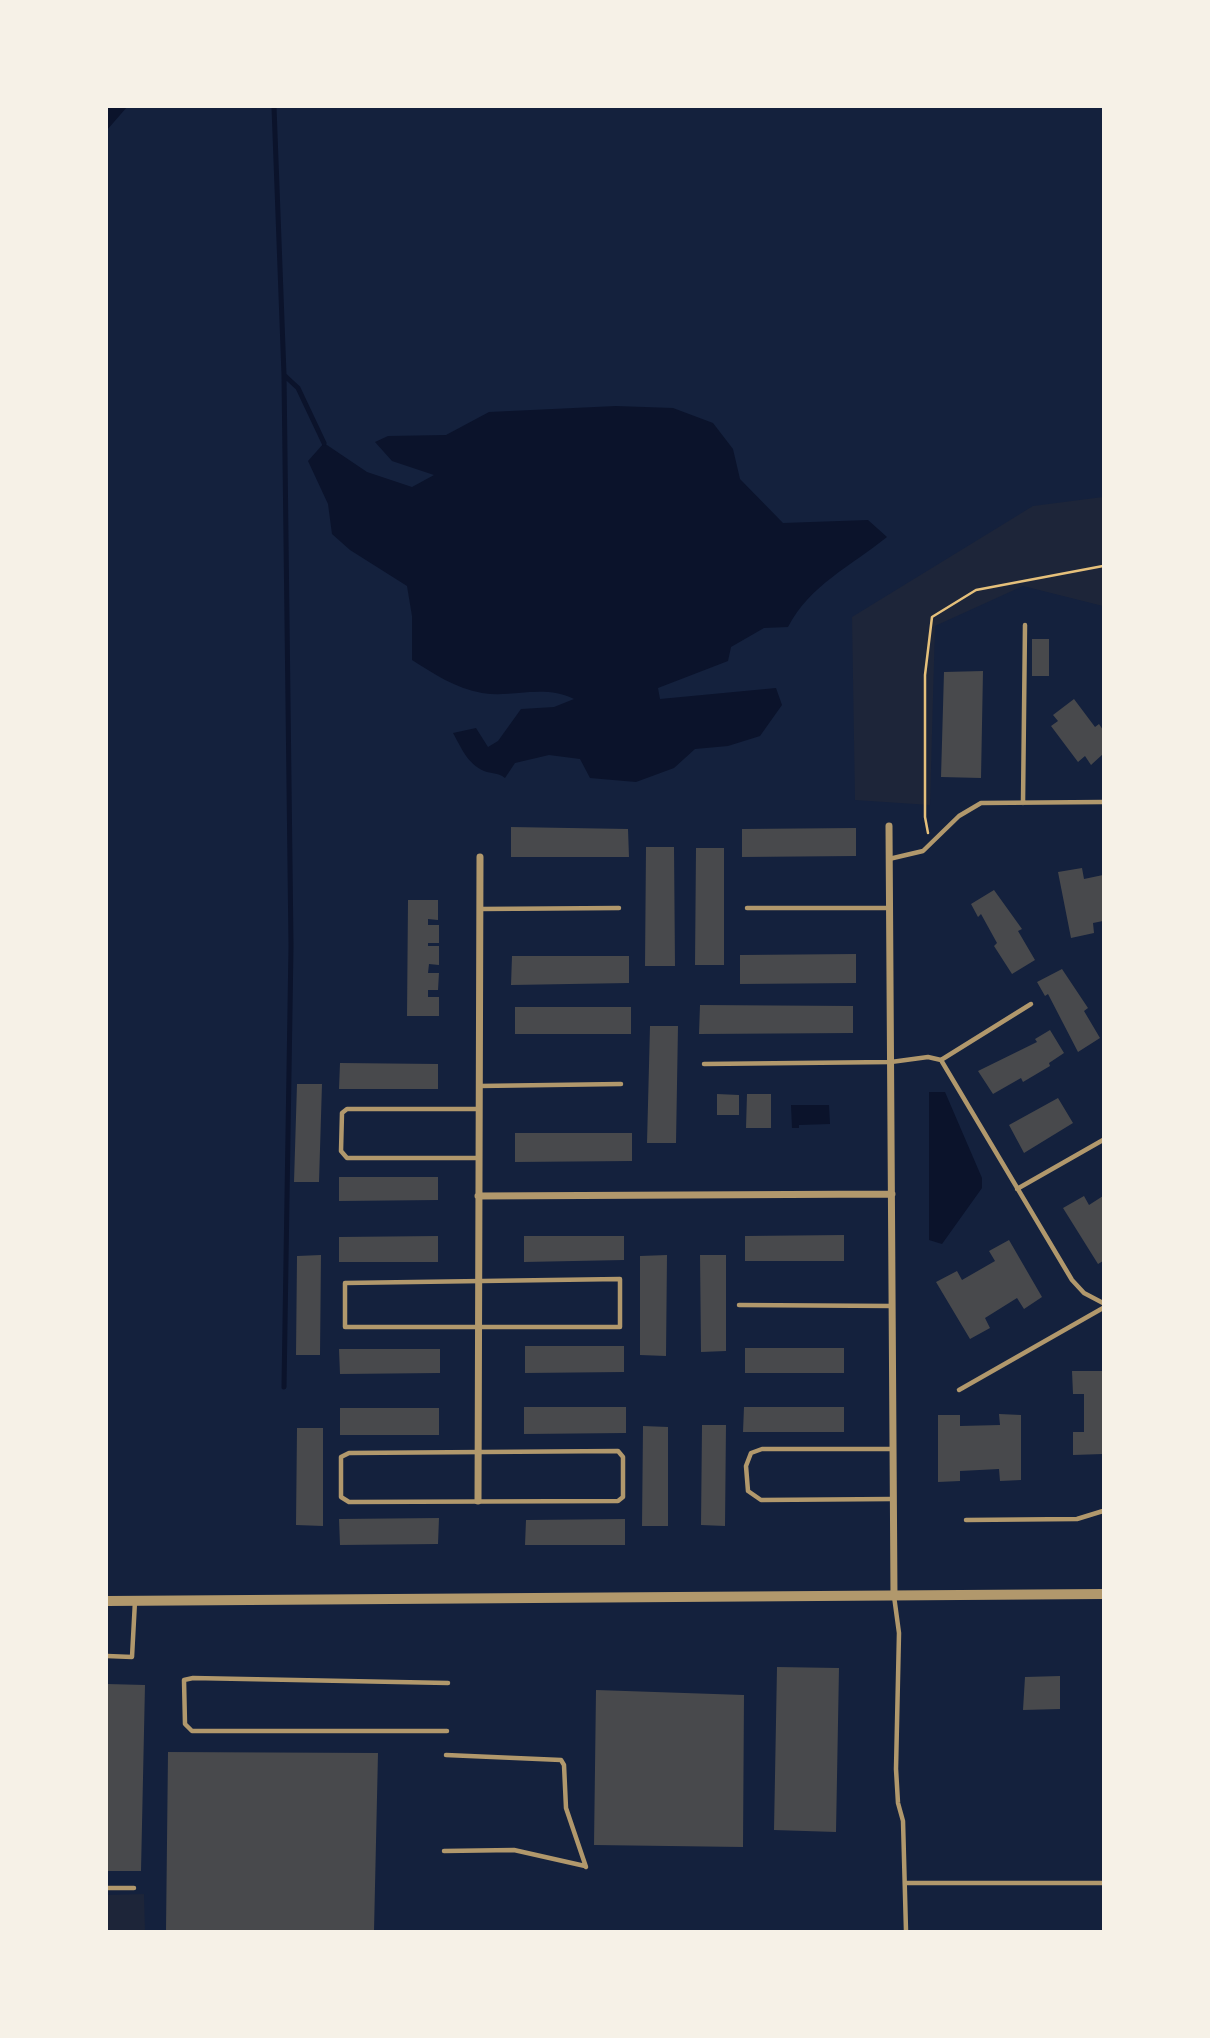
<!DOCTYPE html>
<html>
<head>
<meta charset="utf-8">
<style>
	body { margin:0 }
	#map { position:relative; width:1210px; height:2038px; overflow:hidden; background:#14213d; font-family:"Titillium Web",sans-serif }
	canvas { display:block }
	.frame { position:absolute; inset:0; border:108px solid #f6f1e7; pointer-events:none }
</style>
</head>
<body>
<div id="map">
<canvas width="1210" height="2038"></canvas>
<div class="frame"></div>
</div>
<script>
const g = document.querySelector('canvas').getContext('2d');
g.lineJoin = 'round';
function paint(path, color) { g.fillStyle = color; g.fill(path, 'evenodd'); }
function trace(path, color, width, dash) { g.strokeStyle = color; g.lineWidth = width; g.lineCap = dash ? 'butt' : 'round'; g.setLineDash(dash || []); g.stroke(path); }
paint(new Path2D(`
	M1103,497V606L1023,586L935,626L930,805L855,800L852,617L1033,506Z
	M144,1894L145,1931H107V1895Z`), '#1d2539');
paint(new Path2D(`
	M107,107H127L107,130Z
	M616,406L673,408L713,423L733,449L740,479L783,523L868,520L887,537C851,566 810,585 788,627L764,628L731,647L728,661L658,688L660,699L776,688L782,705L760,736L728,746L695,749L674,768L636,782L590,778L580,759L549,755L515,763L505,778C497,772 492,774 484,771C467,763 462,749 453,733L476,728L488,747L498,741L521,709L554,707L574,699C544,684 513,698 482,693C455,688 434,674 412,660V616L407,586L350,550L332,534L328,504L308,461L324,443L367,472L412,487L434,475L392,461L375,442L388,436L446,435L489,412Z
	M929,1092H945L982,1178V1188L942,1244L929,1240Z
	M791,1105H829L830,1124L799,1125V1128H792Z`), '#0b132b');
trace(new Path2D(`
	M274,107L284,375L291,946L284,1387
	M284,375L298,388L324,443`), '#0b132b', 5);
paint(new Path2D(`
	M1032,639H1049V676H1032Z
	M983,671L981,778L941,777L944,672Z
	M1074,699L1095,727L1099,724L1103,730V754L1091,765L1085,756L1078,762L1051,726L1058,721L1053,715Z
	M511,827L628,829L629,857H511Z
	M856,828V856L742,857V829Z
	M646,847H674L675,966H645Z
	M696,848H724V965H695Z
	M1082,868L1084,879L1103,875V921L1093,923L1094,933L1071,938L1058,872Z
	M994,890L1022,929L1018,931L1035,960L1012,974L994,946L997,943L981,914L978,917L971,904Z
	M408,900H438V920L428,919V925H439V943H428V946H439V965L429,964L428,973H439L438,990H428V997H439V1016H407Z
	M856,954V983L740,984V955Z
	M512,956H629V983L511,985Z
	M1062,969L1088,1008L1084,1011L1100,1038L1078,1052L1048,994L1045,996L1037,982Z
	M700,1005L853,1006V1033L699,1034Z
	M515,1007H631V1034H515Z
	M650,1026H678L676,1143H647Z
	M1050,1030L1064,1053L1049,1063L1050,1066L1023,1082L1021,1078L993,1094L978,1071L1037,1042L1035,1039Z
	M340,1063L438,1064V1089H339Z
	M297,1084H322L319,1182H294Z
	M717,1094L739,1095V1115H717Z
	M747,1094H771V1128H746Z
	M1058,1098L1073,1123L1024,1153L1009,1125Z
	M515,1133H632V1161L515,1162Z
	M339,1177H438V1200L339,1201Z
	M1084,1196L1089,1205L1103,1196V1261L1098,1264L1063,1208Z
	M844,1235V1261H745V1236Z
	M438,1236V1262H339V1237Z
	M524,1236H624V1260L524,1262Z
	M1009,1240L1042,1297L1024,1309L1017,1298L985,1318L990,1328L970,1339L936,1282L957,1271L962,1280L995,1261L989,1251Z
	M321,1255L320,1355H296L297,1256Z
	M667,1255L666,1356L640,1355V1256Z
	M700,1255H726V1351L701,1352Z
	M525,1346H624V1372L525,1373Z
	M745,1348H844V1373H745Z
	M339,1349H440V1373L340,1374Z
	M1072,1371H1103V1454L1073,1455V1432H1084V1394H1073Z
	M524,1407H626V1433L524,1434Z
	M744,1407H844V1432H743Z
	M340,1408H439V1435H340Z
	M999,1414L1021,1415V1480L1000,1481L999,1469L960,1471V1481L938,1482V1415H960V1426L1000,1425Z
	M702,1425H726L725,1526L701,1525Z
	M643,1426L668,1427V1526H642Z
	M297,1428H323V1526L296,1525Z
	M439,1518L438,1544L340,1545L339,1519Z
	M625,1519V1545H525L526,1520Z
	M777,1667L839,1668L836,1832L774,1830Z
	M1060,1676V1709L1023,1710L1025,1677Z
	M107,1684L145,1685L141,1871H107Z
	M596,1690L744,1695L743,1847L594,1845Z
	M168,1752L378,1753L374,1931H166Z`), '#48494c');
trace(new Path2D(`
	M928,833L925,817V675L932,617L976,590L1103,566`), '#e5c07b', 2.5);
trace(new Path2D(`
	M1023,803L1025,625
	M889,859L923,851L959,816L981,803L1103,802
	M747,908H889
	M480,909L619,908
	M941,1060L1031,1004
	M704,1064L891,1062L928,1057L941,1060L1072,1280L1084,1293L1103,1303
	M479,1086L621,1084
	M478,1158H347L341,1151L342,1113L347,1109H478
	M1017,1189L1103,1140
	M620,1279V1327H345V1283Z
	M739,1305L892,1306
	M959,1390L1103,1308
	M893,1449H762L751,1453L746,1466L748,1491L761,1500L893,1499
	M618,1451L623,1457V1497L618,1501L349,1502L341,1497V1457L349,1453Z
	M966,1520L1077,1519L1103,1511
	M894,1596L899,1633L896,1769L898,1803L903,1821L906,1931
	M107,1656L132,1657L135,1601
	M447,1731H192L185,1724L184,1680L193,1678L448,1683
	M446,1755L561,1760L564,1765L566,1808L586,1867
	M444,1851L514,1850L585,1866
	M905,1883H1103
	M107,1888H134`), '#b1986c', 4.5);
trace(new Path2D(`
	M889,826L894,1596
	M478,1196L892,1194
	M478,1501L480,857`), '#b1986c', 7);
trace(new Path2D(`
	M107,1601L1103,1594`), '#b1986c', 10);
</script>
</body>
</html>
